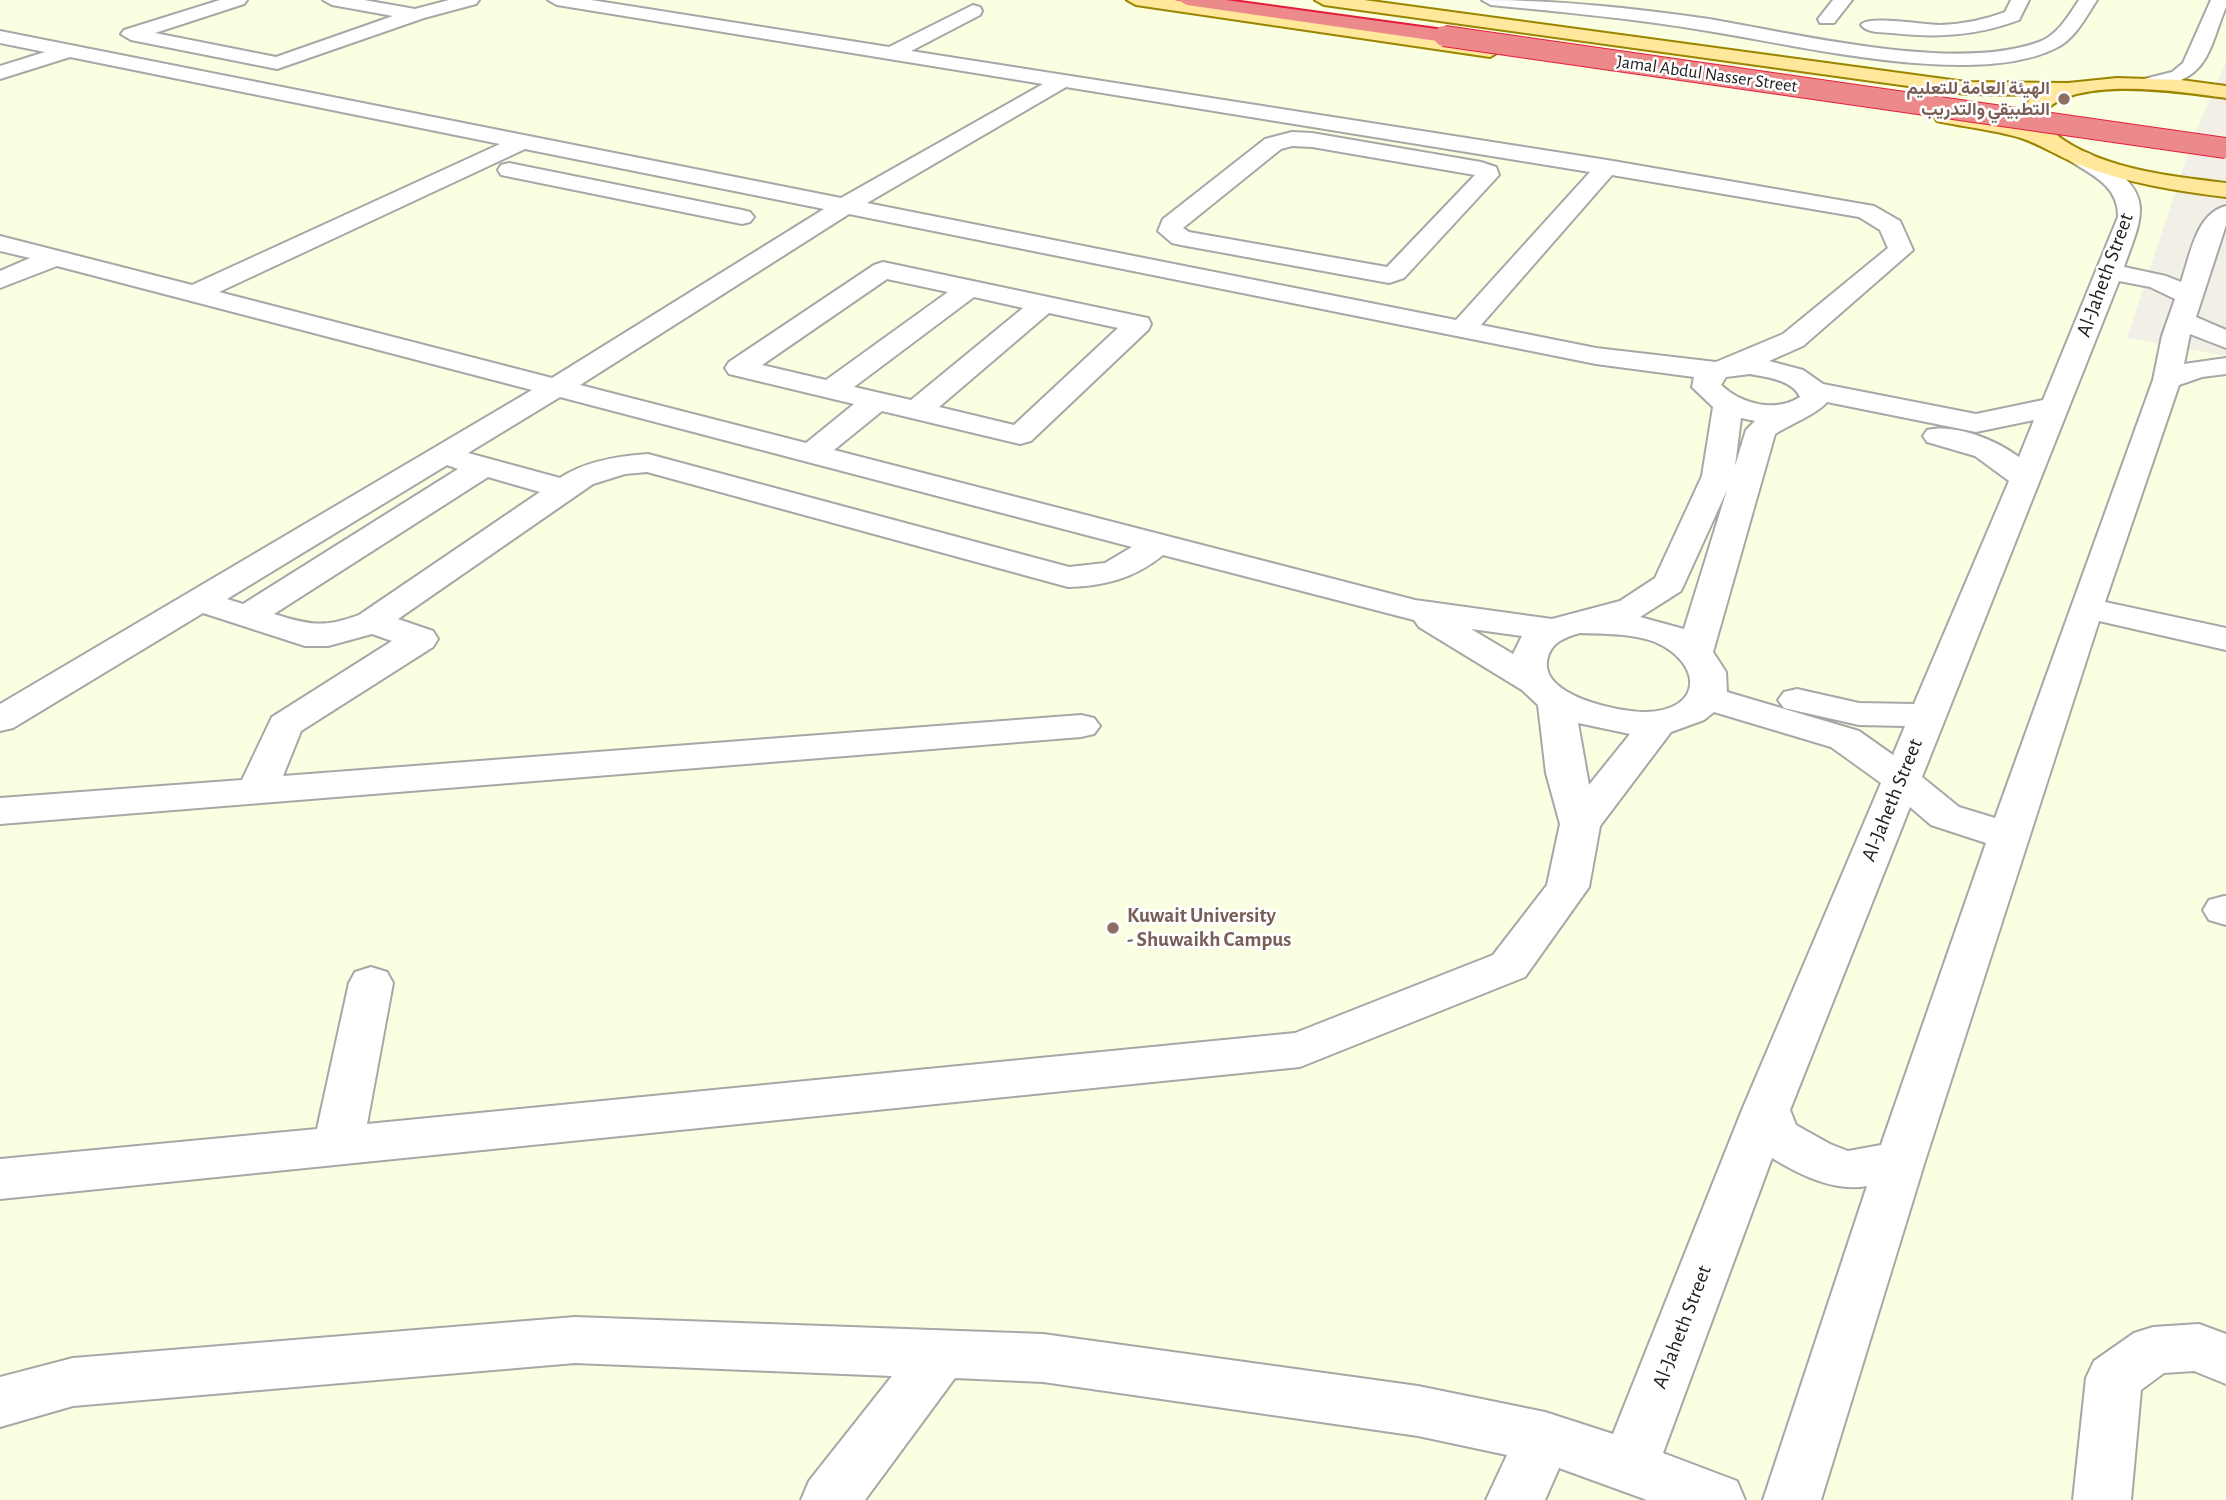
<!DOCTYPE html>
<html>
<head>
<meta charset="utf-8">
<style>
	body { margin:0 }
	canvas { display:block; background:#f1efe6 }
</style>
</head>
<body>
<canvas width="2226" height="1500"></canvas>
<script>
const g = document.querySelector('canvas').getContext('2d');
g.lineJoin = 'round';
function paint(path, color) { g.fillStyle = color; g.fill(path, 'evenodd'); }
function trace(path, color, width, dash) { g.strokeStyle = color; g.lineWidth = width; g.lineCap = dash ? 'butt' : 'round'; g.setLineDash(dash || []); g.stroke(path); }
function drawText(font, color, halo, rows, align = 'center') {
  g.font = font + ' "Alegreya Sans",Vazirmatn,sans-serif'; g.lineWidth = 5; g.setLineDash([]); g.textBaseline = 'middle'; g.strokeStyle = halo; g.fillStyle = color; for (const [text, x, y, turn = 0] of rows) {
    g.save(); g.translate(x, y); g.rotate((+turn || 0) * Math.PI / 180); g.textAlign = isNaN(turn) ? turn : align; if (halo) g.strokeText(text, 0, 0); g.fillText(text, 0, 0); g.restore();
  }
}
paint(new Path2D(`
	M0,0H2226V61L2193,138L2127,338L2226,356V1500H0Z`), '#f9ffe0');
const minor = new Path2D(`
	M220,0H247L244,4L155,33L276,57L393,16L332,5L323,0H364L415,9L449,0H479L476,4L424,18L277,69L131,40L121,34L124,30Z
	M548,0H591L889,47L973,5L980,7L982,11L980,15L911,51L1607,160L1874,206L1900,221L1913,250L1803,346L1769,361L1803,370L1823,384L1976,414L2043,400L2118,217C2119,187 2093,175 2070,161L2067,156L2070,151C2084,148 2093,156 2105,163C2156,195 2141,219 2124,267L2166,276L2181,282C2190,256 2196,213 2226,206V225L2196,317L2226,330V348L2190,334L2184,364L2226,358V374L2202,377L2179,385L2105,602L2226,628V650L2099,621L1925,1161L1821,1500H1763L1867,1186C1834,1192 1800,1175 1772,1158L1663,1453L1737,1481L1745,1500H1647L1559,1468L1545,1500H1486L1507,1455L1418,1436L1043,1382L955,1378L865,1500H801L809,1481L892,1376L575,1363L73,1406L0,1427V1377L73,1358L575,1317L1043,1334L1418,1386L1545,1412L1613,1434L1742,1110L1881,783L1831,747L1714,712L1704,720L1671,732L1600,826L1589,887L1525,977L1300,1067L0,1199V1159L317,1129L349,983L355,972L371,967L387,972L393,983L367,1124L1295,1033L1493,955L1547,885L1560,824L1546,773L1538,705L1522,690L1419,627L1414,620L1163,555C1135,578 1105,586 1068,587L647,472L625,474L593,484L398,619L433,631L438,639L433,647L301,731L283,776L1081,715L1094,718L1100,726L1094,734L1081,737L0,824V798L242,780L272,717L392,641L372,634L328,646H305L203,613L13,728L0,731V704L532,390L57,266L0,288V271L30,258L0,251V236L192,285L500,144L70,57L0,79V66L45,52L0,43V31L841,198L1043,84L557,5ZM1066,87L1590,172L1456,320L867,203ZM525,149L824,209L552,378L219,292ZM1612,175L1859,217L1880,230L1888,248L1783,334L1716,362L1596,348L1481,325ZM849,214L1596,364L1694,377L1692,387L1713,407L1702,476L1655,578L1620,601L1552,619L1415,600L834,450L882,411L1020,444L1031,441L1148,330L1151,324L1148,318L1138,316L883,262L874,265L729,362L725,368L729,374L854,404L806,443L580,385ZM887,279L948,292L826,380L762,365ZM2119,281L2150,287L2175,299L2162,336L2153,380L1995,818L1959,807L1922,777ZM974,297L1023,308L911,400L854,387ZM1049,313L1118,328L1014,425L939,407ZM1750,374C1766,377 1793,380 1800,397C1775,413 1741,404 1721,385L1726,377ZM560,397L1132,547L1105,563L1069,567L648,454C619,456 585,461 560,478L468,453ZM1827,402L1976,432L2034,420L2019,457C1996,440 1955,423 1927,430L1923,436L1927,442L1975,456L2009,481L1914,704L1859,703L1797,689L1784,692L1778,700L1784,708L1859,725L1905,726L1893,755L1859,731L1727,692L1726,672L1713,652L1775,434C1789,425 1817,414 1827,402ZM1741,418L1755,421L1746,430L1735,466ZM447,465L458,469L243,604L227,599ZM488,477L540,492L359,615C324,628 309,625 274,614ZM1727,490L1684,629L1640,617L1681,591ZM1471,629L1522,636L1513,654ZM1580,633C1605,634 1631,633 1655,642C1703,663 1704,711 1645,712C1620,712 1536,696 1548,657C1552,642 1566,637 1580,633ZM1578,723L1630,734L1589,785ZM1910,807L1931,825L1986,843L1881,1145L1848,1151L1830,1144L1796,1125L1790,1110Z
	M1482,0C1558,0 1633,8 1709,19C1798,34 1955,73 2039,42C2058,35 2069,15 2079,0H2097C2086,17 2075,39 2056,48C1975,89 1797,45 1708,31C1636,19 1564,12 1491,5Z
	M1833,0H1852L1834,23H1820L1818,19Z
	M2011,0H2029L2019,20C1977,36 1936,38 1892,33C1881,32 1867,33 1861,25C1868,15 1924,25 1940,25C1963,24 1984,20 2005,12Z
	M2211,0H2226V7C2210,45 2210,74 2167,85C2157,88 2149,91 2140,88L2137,84L2140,80L2172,72L2183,63Z
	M1292,132L1312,133L1481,162L1496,167L1499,175L1404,278L1389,283L1181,245L1172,243L1158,231L1163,219L1265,139ZM1292,146L1312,147L1475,175L1387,267L1189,232L1183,228L1281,149Z
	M509,163L742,210L750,212L754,217L750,222L742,224L501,175L498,170L501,165Z
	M2224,896H2226V925L2209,920L2203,910L2209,900Z
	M2199,1324L2226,1334V1384L2194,1371L2164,1373L2141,1390L2131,1500H2073L2086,1378L2094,1361L2134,1333L2153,1327Z`);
const major = new Path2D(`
	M1127,0H1174L1490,45L1500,51L1490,57L1136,5Z
	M1315,0H1364L1966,82L2068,83L2117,78L2181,80L2226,86V98C2182,92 2065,73 2040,118C2077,167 2168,176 2226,183V197C2177,191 2126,183 2080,165C2059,157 2042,145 2021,138C1994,130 1965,127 1937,121L1934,116L1937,111L1945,110L2024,125L2018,118L2031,98L2036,95L1966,94L1324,5Z`);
const highway = new Path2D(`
	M1178,0H1226L1444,30L1454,36L1444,42L1187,5Z`);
trace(minor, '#a7a7a7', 4);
trace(major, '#9b8400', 4);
trace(highway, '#e61c3c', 4);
paint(minor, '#fff');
paint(major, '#ffe79c');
paint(highway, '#ec898a');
const highwayBridge = new Path2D(`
	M1444,36L2226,148`);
trace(highwayBridge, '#e61c3c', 22, []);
trace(highwayBridge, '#ec898a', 20);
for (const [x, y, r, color] of [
	[2064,99,7,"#8d6e63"],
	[1113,928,7,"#8d6e63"]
]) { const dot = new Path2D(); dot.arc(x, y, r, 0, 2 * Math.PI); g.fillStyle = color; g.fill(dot); trace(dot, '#fff', 2.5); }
drawText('18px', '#202020', '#fff', [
	["Jamal Abdul Nasser Street",1707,74,8]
]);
drawText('bold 18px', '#785e54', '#fff', [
	["الهيئة العامة للتعليم",2050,89],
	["التطبيقي والتدريب",2050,110]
], 'right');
drawText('21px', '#202020', '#fff', [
	["Al-Jaheth Street",2105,275,-70],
	["Al-Jaheth Street",1892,800,-68],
	["Al-Jaheth Street",1682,1327,-69]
]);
drawText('bold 21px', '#785e54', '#fff', [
	["Kuwait University",1127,916],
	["- Shuwaikh Campus",1127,940]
], 'left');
</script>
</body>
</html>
